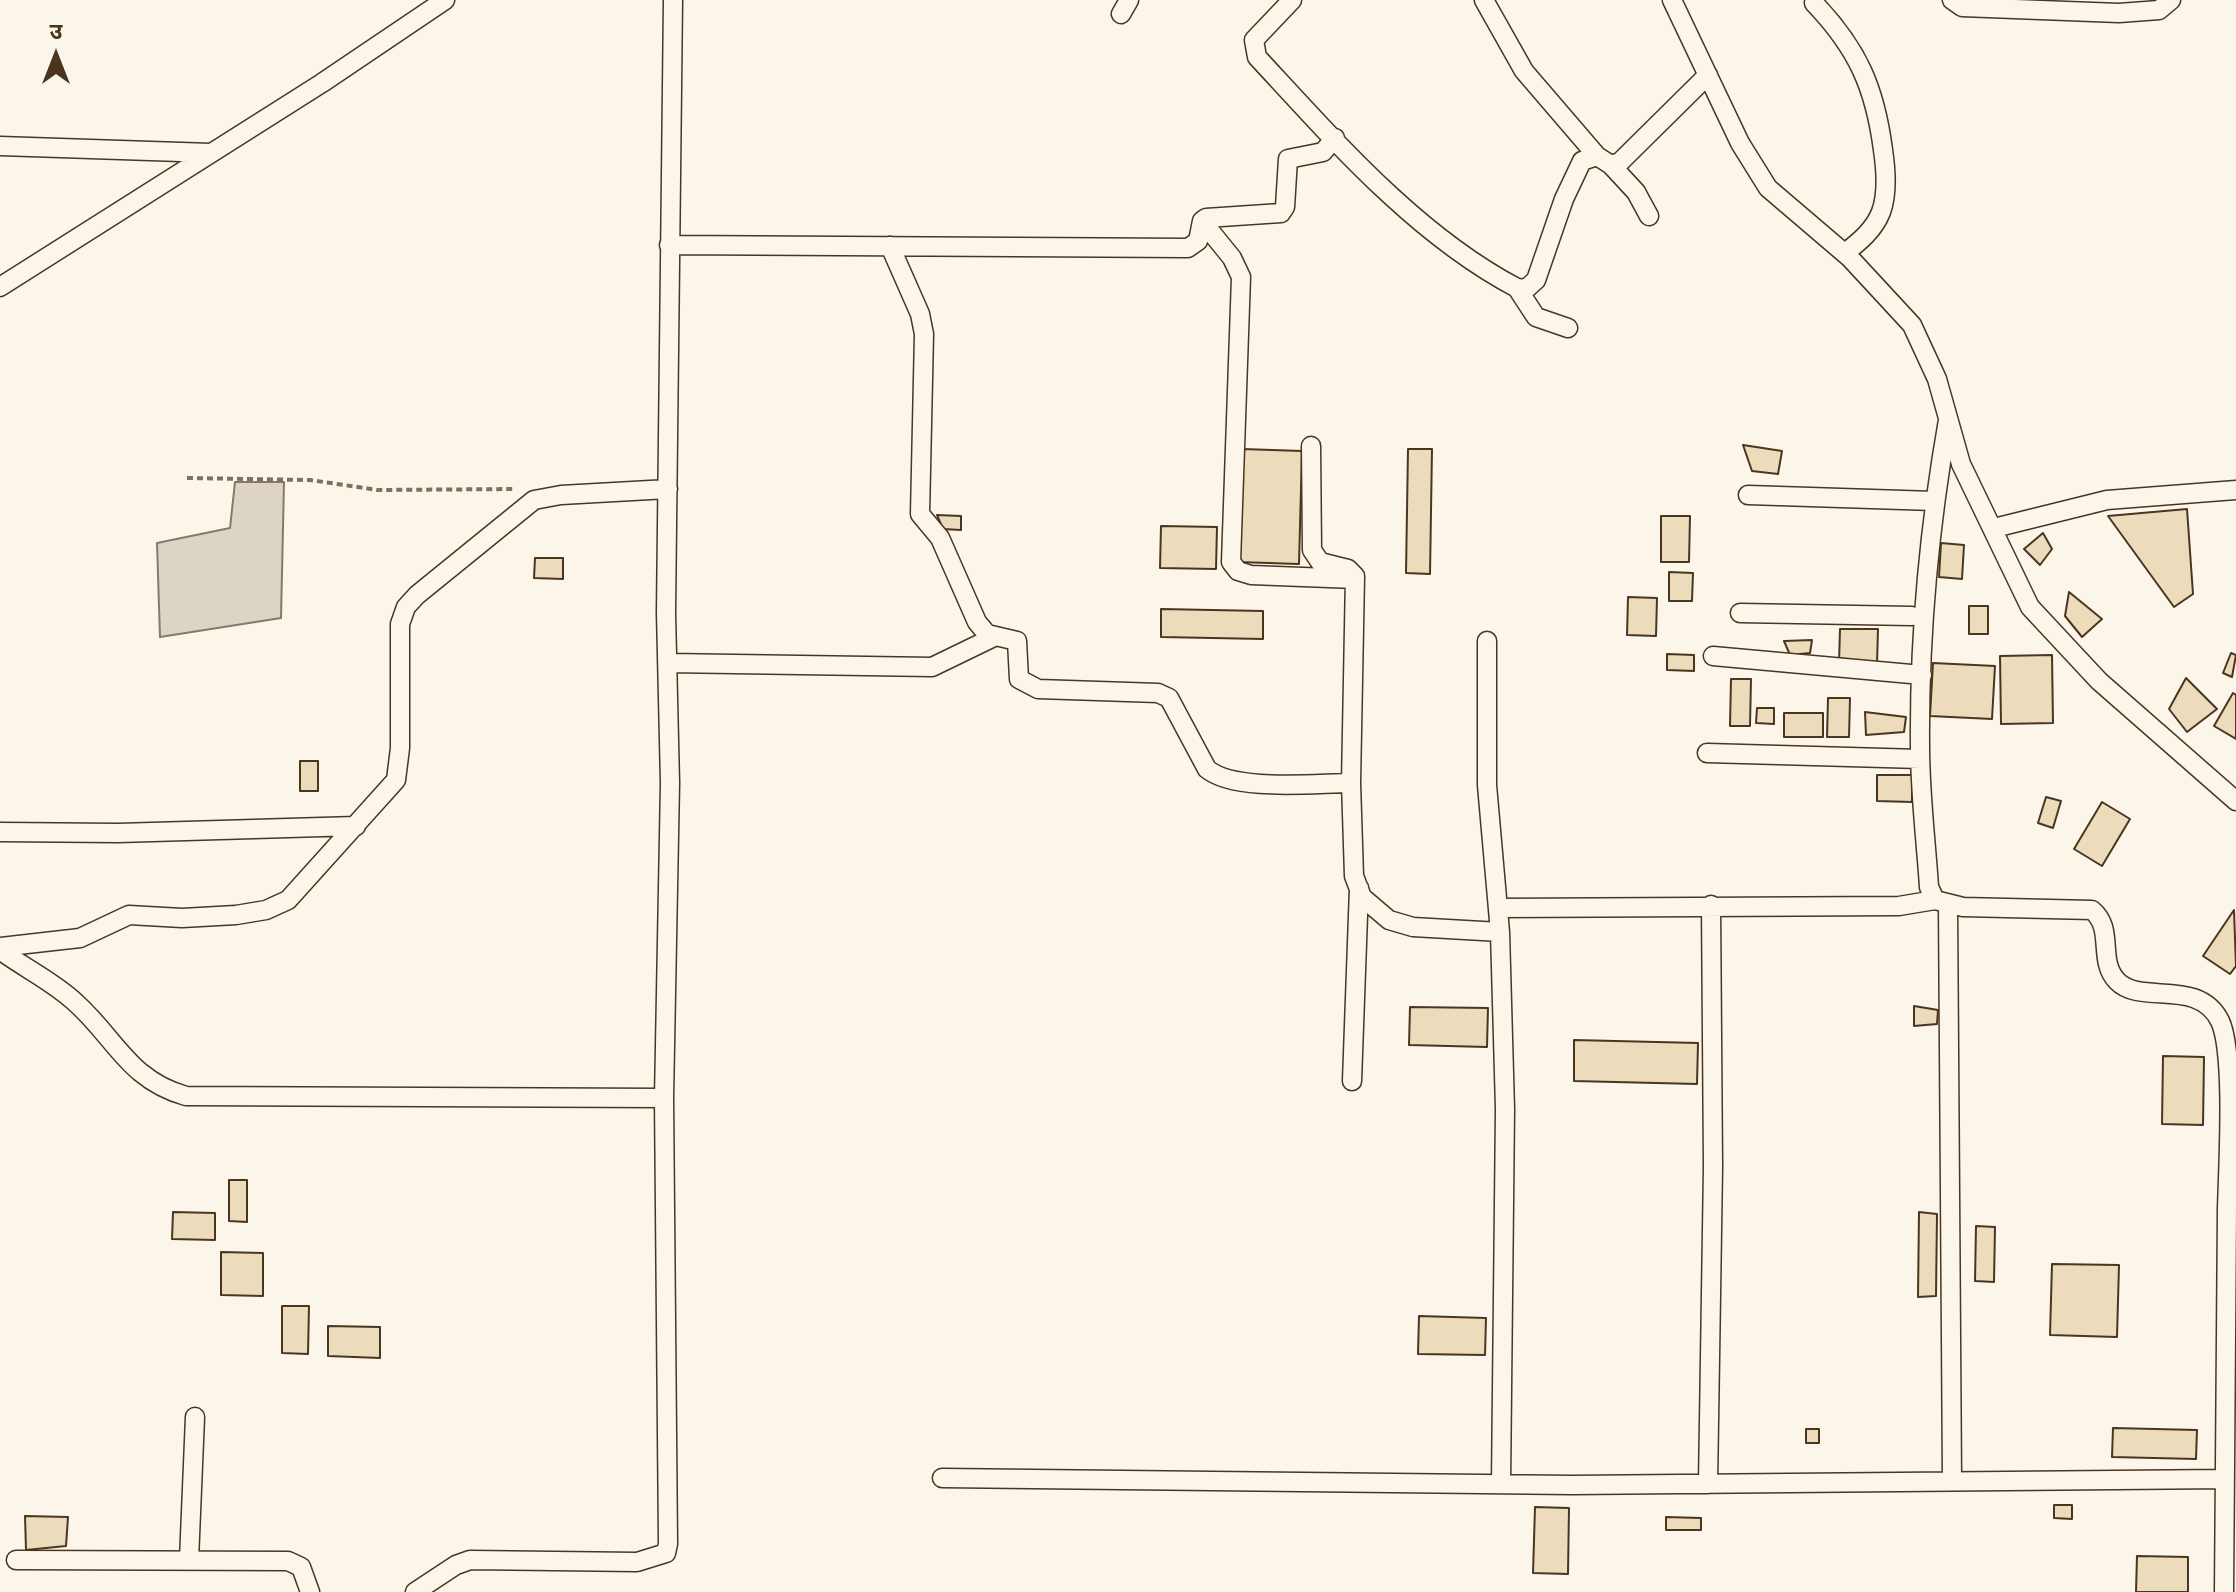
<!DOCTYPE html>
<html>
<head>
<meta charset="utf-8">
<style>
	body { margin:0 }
	#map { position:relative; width:2236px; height:1592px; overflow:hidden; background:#fbf6e9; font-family:Cabin,"Noto Sans Devanagari",sans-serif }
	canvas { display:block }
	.north { position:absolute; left:16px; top:16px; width:80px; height:80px; -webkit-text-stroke:6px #fbf6e9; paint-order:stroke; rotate:0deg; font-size:22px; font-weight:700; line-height:32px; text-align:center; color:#4a3520 }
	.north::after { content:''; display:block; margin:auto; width:28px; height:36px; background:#4a3520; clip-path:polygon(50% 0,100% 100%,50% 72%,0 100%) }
</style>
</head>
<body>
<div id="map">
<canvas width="2236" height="1592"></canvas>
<div class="north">उ</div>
</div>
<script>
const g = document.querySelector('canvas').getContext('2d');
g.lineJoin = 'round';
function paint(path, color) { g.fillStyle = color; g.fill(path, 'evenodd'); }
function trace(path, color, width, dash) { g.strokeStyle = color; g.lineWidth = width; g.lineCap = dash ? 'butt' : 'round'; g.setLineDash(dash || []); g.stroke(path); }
const water = new Path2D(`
	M235,482H284L281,618L160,637L157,543L230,528Z`);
paint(water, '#dcd4c6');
trace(water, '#887966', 2);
const building = new Path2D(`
	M1743,445L1782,451L1778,474L1752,471Z
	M1242,449L1302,451L1299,564L1238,562Z
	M1408,449H1432L1430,574L1406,573Z
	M2187,509L2193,594L2174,607L2108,516Z
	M937,515L961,516V530L943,529Z
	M1661,516H1690L1689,562H1661Z
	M1161,526L1217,527L1216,569L1160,568Z
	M2043,533L2052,549L2040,565L2024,549Z
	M1941,543L1964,545L1962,579L1939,577Z
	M535,558H563V579L534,578Z
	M1669,572L1693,573L1692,601H1669Z
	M2069,592L2102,619L2082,637L2065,616Z
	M1628,597L1657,598L1656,636L1627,635Z
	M1969,606H1988V634H1969Z
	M1161,609L1263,611V639L1161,637Z
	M1840,629H1878L1877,664L1839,663Z
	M1812,640L1810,653L1790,655L1784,641Z
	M2231,653L2236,655L2232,677L2223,673Z
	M1667,654L1694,655V671L1667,670Z
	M2052,655L2053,723L2001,724L2000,656Z
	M1933,663L1995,666L1992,719L1930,716Z
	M2186,678L2217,709L2187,732L2169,709Z
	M1731,679H1751L1750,726H1730Z
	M2233,693L2236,695V739L2214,726Z
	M1828,698H1850L1849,737H1827Z
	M1757,708H1774V724L1756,723Z
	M1865,712L1906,717L1904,732L1866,735Z
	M1784,713H1823V737H1784Z
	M300,761H318V791H300Z
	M1877,775H1912V802L1877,801Z
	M2046,797L2061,801L2053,828L2038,823Z
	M2102,802L2130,819L2102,866L2074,849Z
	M2234,910L2236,966L2230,974L2203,956Z
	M1914,1006L1938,1010L1937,1024L1914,1026Z
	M1410,1007L1488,1008L1487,1047L1409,1045Z
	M1574,1040L1698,1043L1697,1084L1574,1081Z
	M2163,1056L2204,1057L2203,1125L2162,1124Z
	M229,1180H247V1222L229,1221Z
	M173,1212L215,1213V1240L172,1239Z
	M1919,1212L1937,1214L1936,1296L1918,1297Z
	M1976,1226L1995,1227L1994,1282L1975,1281Z
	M221,1252L263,1253V1296L221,1295Z
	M2052,1264L2119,1265L2117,1337L2050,1335Z
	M282,1306H309L308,1354L282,1353Z
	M1419,1316L1486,1318L1485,1355L1418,1354Z
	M328,1326L380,1327V1358L328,1356Z
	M2113,1428L2197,1430L2196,1459L2112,1457Z
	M1806,1429H1819V1443H1806Z
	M2054,1505H2072V1519L2054,1518Z
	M1535,1507L1569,1508L1568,1574L1533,1573Z
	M25,1516L68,1517L66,1546L26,1550Z
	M1666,1517L1701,1518V1530H1666Z
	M2137,1556L2188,1557V1592H2136Z`);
paint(building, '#ecdcbc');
trace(building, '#4a3520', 2);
const street = new Path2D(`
	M1292,0L1254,40L1257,57C1334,140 1416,235 1517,288L1526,289L1536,280L1564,199L1582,161L1597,156L1611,165L1620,162L1708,75
	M1484,0L1524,71L1597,156
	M1672,0L1740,143L1768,188L1850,258L1912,325L1937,379L1961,464L2030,607L2099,681L2236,801
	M1952,0L1962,7L2119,13L2159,10L2171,0
	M1814,3C1858,49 1875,88 1883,150C1886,170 1888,193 1881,212C1874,230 1859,242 1845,253
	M1121,14L1129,0
	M0,146L211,153
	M1611,165L1636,192L1649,216
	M1202,221L1232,258L1241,277L1231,562L1238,571L1251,575L1355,579
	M669,245L1188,248L1198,241L1202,221L1206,218L1281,213L1285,207L1288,159L1323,152L1335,138
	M890,246L920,314L924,334L920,514L940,538L977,622L987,634L1017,641L1019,679L1038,689L1158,693L1169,698L1207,769C1235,792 1315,783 1351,783
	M0,287L322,83L445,0
	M1517,288L1536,317L1568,328
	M1948,420C1929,528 1919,638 1920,747C1920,794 1926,841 1929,887L1935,900L1963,907L2092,910C2115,929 2097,960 2117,981C2141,1006 2198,977 2220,1021C2235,1053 2228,1168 2227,1209C2225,1336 2224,1464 2224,1592
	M1311,446L1312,550L1320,562L1348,569L1355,576L1351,783L1354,876L1362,897L1389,920L1413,927L1500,932
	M1748,495L1934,501
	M1994,528L2107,500L2236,490
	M1740,613L1912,616
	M1487,641V785L1500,932L1505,1109L1501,1483
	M1713,656L1922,675
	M668,663L932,667L996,636
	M1707,753L1920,759
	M0,832L118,833L356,826
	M1948,905L1952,1481
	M1498,908L1899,906L1935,900
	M0,947L80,938L129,915L182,918L236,915L266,910L288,900L396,780L400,748V624L406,607L417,595L534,500L561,495L668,489
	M0,950C24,968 54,982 76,1003C116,1039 129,1080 186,1096L664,1098
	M1352,1081L1359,888
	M942,1478L1572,1485L2224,1479
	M1708,1484L1713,1167L1711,905
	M16,1560L288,1561L301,1567L310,1592
	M189,1560L195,1417
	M415,1592L456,1565L470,1560L637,1562L666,1553L668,1544L664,1098L670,783L666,613L673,0`);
trace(street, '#4a3520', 21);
trace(new Path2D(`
	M187,478L310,480L378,490L515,489`), '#7f6f5c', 4, [6, 4]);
trace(street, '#fbf6e9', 18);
</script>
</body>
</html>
